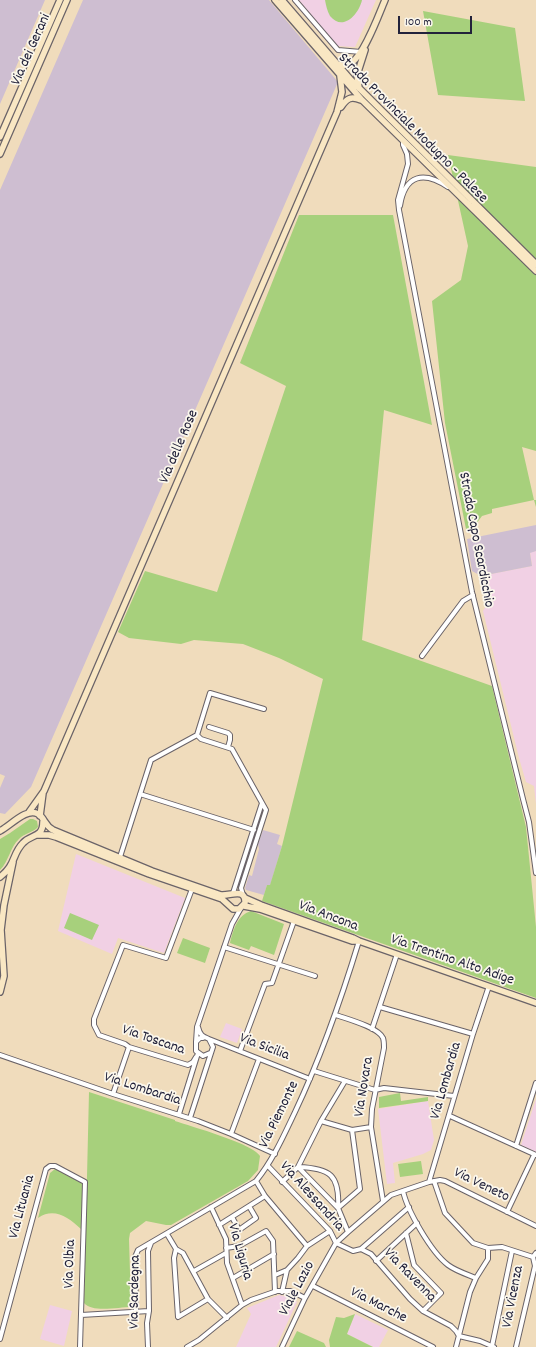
<!DOCTYPE html>
<html>
<head>
<meta charset="utf-8">
<style>
	body { margin:0 }
	#map { position:relative; width:536px; height:1347px; overflow:hidden; background:#f0dcbc; font-family:Dekko,sans-serif }
	canvas { display:block }
	.scale { position:absolute; left:398px; top:16px; width:74px; height:18px; box-sizing:border-box; border:2px solid #22223b; border-top:0; padding-left:5px; font-size:12px; line-height:14px; white-space:nowrap; color:#22223b; -webkit-text-stroke:3px #fbf7ec; paint-order:stroke }
</style>
</head>
<body>
<div id="map">
<canvas width="536" height="1347"></canvas>
<div class="scale">100 m</div>
</div>
<script>
const g = document.querySelector('canvas').getContext('2d');
g.lineJoin = 'round';
function paint(path, color) { g.fillStyle = color; g.fill(path, 'evenodd'); }
function trace(path, color, width, dash) { g.strokeStyle = color; g.lineWidth = width; g.lineCap = dash ? 'butt' : 'round'; g.setLineDash(dash || []); g.stroke(path); }
function drawText(font, color, halo, rows, align = 'center') {
  g.font = font + ' Dekko,sans-serif'; g.lineWidth = 3.5; g.setLineDash([]); g.textBaseline = 'middle'; g.strokeStyle = halo; g.fillStyle = color; for (const [text, x, y, turn = 0] of rows) {
    g.save(); g.translate(x, y); g.rotate((+turn || 0) * Math.PI / 180); g.textAlign = isNaN(turn) ? turn : align; if (halo) g.strokeText(text, 0, 0); g.fillText(text, 0, 0); g.restore();
  }
}
paint(new Path2D(`
	M299,0H376L355,47L337,46Z
	M536,551V804L534,786L526,782L519,758L483,611L488,603L481,576L532,566L530,552Z
	M76,854L185,898L164,953L118,938L112,954L58,931Z
	M226,1023L242,1029L237,1043L220,1037Z
	M536,1099V1152L521,1145Z
	M428,1101L434,1140L431,1150L423,1154L393,1163L395,1183L387,1184L378,1109Z
	M279,1295L293,1298L297,1302L276,1347H236L251,1314L247,1308Z
	M50,1305L72,1311L64,1346L40,1339Z
	M355,1314L388,1330L379,1347H373L347,1334Z`), '#f1d0e4');
paint(new Path2D(`
	M0,0H45L0,104Z
	M83,0H269L338,82L31,787L5,814L0,813V788L5,776L0,774V190Z
	M536,525V551L530,553L532,566L481,576L472,571L467,539Z
	M263,830L280,835L277,844L282,846L270,886L267,885L264,895L246,890L245,888L249,875L252,876L259,849L258,844Z`), '#cebed1');
paint(new Path2D(`
	M325,0H362C359,14 343,32 330,16C327,11 326,5 325,0Z
	M423,11L515,28L525,101L438,95Z
	M448,155L536,167V451L522,447L534,500H536V507L534,500L492,509V513L482,516L473,528L466,529L445,423L432,301L461,280L468,246Z
	M299,215H393L432,425L384,410L362,640L492,686L526,827L536,927V998L262,901L267,885H270L282,846L323,679L279,658L243,644L194,640L181,644L129,638L118,632L145,571L217,592L286,386L240,363Z
	M30,819H33L37,821L38,827C33,833 24,833 19,839C10,847 9,861 0,870V839L10,833Z
	M251,911L284,924L274,955L251,946L249,950L230,943C233,931 237,915 251,911Z
	M70,913L99,925L92,940L64,928Z
	M183,938L210,948L205,963L177,953Z
	M89,1092L175,1120V1121C190,1126 254,1144 260,1156L258,1170L248,1181L171,1225H166L146,1221L130,1233L129,1239L131,1307C119,1307 92,1313 84,1303Z
	M400,1093L401,1101L428,1097V1101L379,1108V1097Z
	M421,1161L423,1174L400,1177L398,1164Z
	M55,1169L83,1184L81,1229C68,1217 54,1207 38,1218L50,1173Z
	M355,1314L347,1334L373,1347H330L329,1340L336,1317L344,1318Z
	M297,1331L324,1343L326,1347H289Z`), '#a7d07c');
const street = new Path2D(`
	M295,0L338,50L361,52
	M403,141V145L407,154L408,164L398,200L399,210L472,592L523,799L529,822L536,873
	M400,206C405,174 424,171 448,187
	M422,656L463,601L473,595
	M209,727L228,733L230,735V740L228,747
	M197,735L201,739L232,749L266,810L241,888L243,895
	M140,794L254,830
	M120,857L151,760L197,735L210,693L264,709
	M192,889L166,958L123,945L94,1019V1025L99,1035L125,1044L129,1047L188,1065L193,1062L196,1057
	M233,893L262,803
	M224,947L315,976
	M380,1007L473,1034
	M336,1015C347,1019 378,1027 383,1038C384,1041 384,1045 384,1048L372,1109L371,1127L383,1201
	M372,1029L397,954
	M203,1038H200L196,1042V1051L203,1056L210,1053
	M209,1039L310,1079
	M196,1042L197,1027L232,924L241,908
	M240,1051L265,984L272,983L294,921
	M0,1055L113,1094L198,1121L231,1134L275,1154
	M314,1071L375,1090L384,1088L454,1096
	M113,1094L129,1047
	M179,1114L198,1053
	M450,1116L536,1155
	M190,1118L213,1047L209,1039C202,1036 200,1035 198,1027
	M321,1121L352,1130L371,1127
	M231,1134L259,1059
	M516,1146L536,1083
	M268,1166L330,1231L336,1243
	M256,1181L265,1196L307,1246
	M434,1181L445,1213L473,1243L488,1248L502,1247L533,1257
	M282,1182L298,1167L338,1208L348,1232
	M429,1182L473,1034L489,986
	M403,1191C407,1210 431,1252 448,1265C456,1271 466,1274 476,1278
	M211,1207L226,1239L227,1263L242,1305
	M338,1208C340,1175 330,1168 298,1167L321,1121L345,1081
	M338,1208L360,1189L352,1130
	M507,1212L534,1155
	M232,1217L239,1230L256,1218L249,1206
	M219,1225L265,1196
	M406,1233L414,1265L441,1293L423,1311
	M167,1234L176,1249L183,1253L208,1299L178,1317L174,1258L176,1249
	M336,1243L353,1251L361,1249L371,1254L410,1299L423,1311L451,1326L456,1331L459,1336L480,1341L494,1347
	M226,1248L239,1246L266,1231L273,1241L275,1292
	M361,1249L409,1207
	M376,1261L417,1223
	M194,1271L226,1253
	M275,1275L287,1270
	M233,1278L274,1254
	M313,1286L433,1347
	M282,1292L287,1270L298,1258L307,1246L330,1231
	M208,1299L227,1318
	M136,1312L135,1257L138,1250L256,1181C273,1160 283,1137 295,1112C321,1057 341,1000 359,941
	M81,1315L149,1311
	M0,1339L46,1169L50,1166H55L85,1182L80,1347
	M492,1346L512,1251
	M148,1347L147,1323L149,1311L148,1251L151,1243
	M187,1347L199,1340L242,1305L251,1300L277,1291H291L305,1298
	M282,1347L305,1298L336,1243L348,1232L391,1195L429,1182L440,1180L445,1181L536,1226
	M456,1347L470,1292L476,1278L488,1259V1248
	M516,1347L535,1266L533,1257L536,1253`);
const secondary = new Path2D(`
	M275,0L362,100L536,271
	M282,0L351,80L536,264
	M338,64C341,65 344,66 347,65C362,62 379,14 385,0
	M359,88L357,75L365,50
	M341,107C347,98 351,96 361,100
	M0,137L60,0
	M0,154L67,0
	M29,812L44,791L337,112L342,92L340,76
	M40,816L43,793
	M0,831C10,826 27,807 38,814C45,818 44,825 53,830L152,871L221,895C230,896 246,887 245,903L239,909H233L222,899L149,874L56,837L49,835H38
	M0,877C16,865 12,854 23,843C31,834 43,838 43,822
	M245,898L261,905L353,938L359,941L536,1003
	M244,906L260,909L352,941H359
	M0,992L4,976L1,930L4,905L13,862`);
trace(street, '#6a6368', 6);
trace(secondary, '#6a6368', 8);
trace(street, '#fff', 4);
trace(secondary, '#f9e7c3', 5.5);
drawText('15px', '#22223b', '#fbf7ec', [
	["Via dei Gerani",32,50,-66],
	["Strada Provinciale Modugno - Palese",412,129,45],
	["Via delle Rose",180,447,-67],
	["Strada Capo Scardicchio",475,540,79],
	["Via Ancona",328,917,21],
	["Via Trentino Alto Adige",452,961,19],
	["Via Toscana",153,1041,19],
	["Via Sicilia",264,1048,21],
	["Via Lombardia",447,1081,-74],
	["Via Novara",365,1087,-81],
	["Via Lombardia",142,1090,18],
	["Via Piemonte",280,1115,-64],
	["Via Veneto",481,1186,26],
	["Via Alessandria",311,1197,48],
	["Via Lituania",23,1207,-75],
	["Via Liguria",239,1252,74],
	["Via Olbia",71,1264,-88],
	["Via Ravenna",409,1276,46],
	["Viale Lazio",298,1289,-62],
	["Via Sardegna",136,1292,-89],
	["Via Vicenza",514,1297,-79],
	["Via Marche",378,1306,27]
]);
</script>
</body>
</html>
